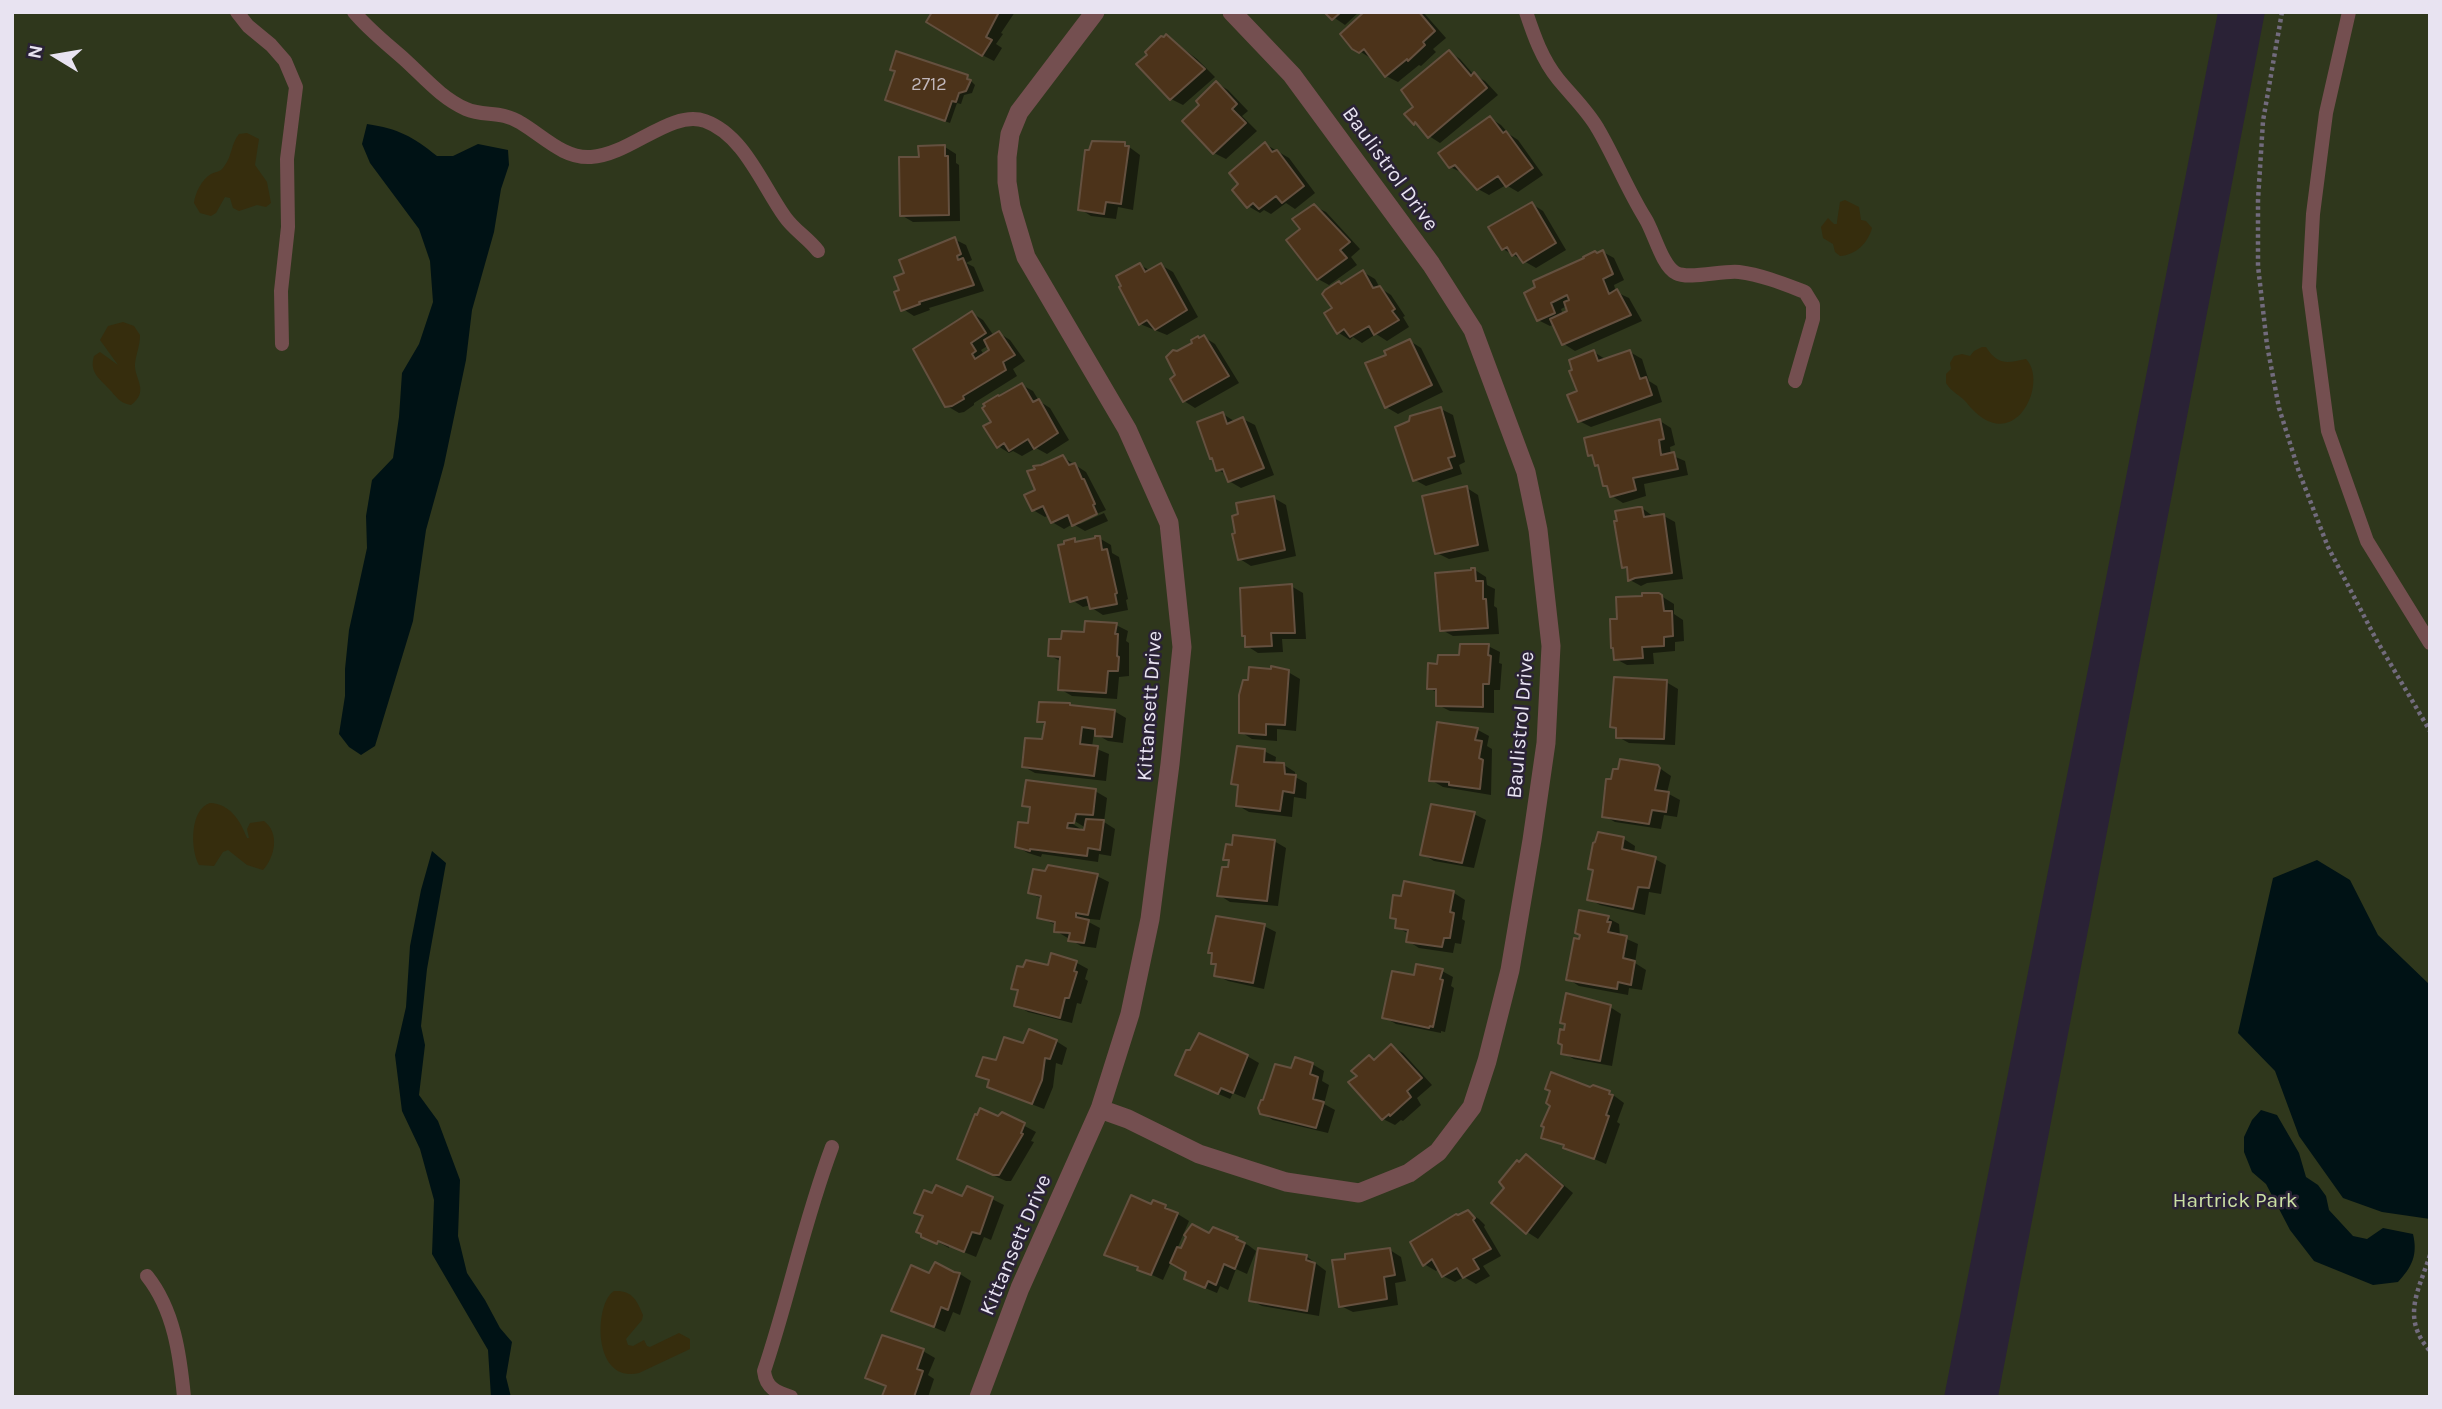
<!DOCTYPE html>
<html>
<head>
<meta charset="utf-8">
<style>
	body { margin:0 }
	#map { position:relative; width:2442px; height:1409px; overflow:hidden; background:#2a2236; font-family:Karla,sans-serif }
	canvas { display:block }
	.frame { position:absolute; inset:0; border:14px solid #e8e3f1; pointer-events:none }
	.north { position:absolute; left:21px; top:21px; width:70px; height:70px; -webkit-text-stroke:5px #2a2236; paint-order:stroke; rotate:281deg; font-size:19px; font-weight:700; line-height:28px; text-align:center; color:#e8e3f1 }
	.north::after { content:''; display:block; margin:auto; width:24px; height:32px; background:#e8e3f1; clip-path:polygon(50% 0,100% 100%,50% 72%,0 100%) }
</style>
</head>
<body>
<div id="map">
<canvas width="2442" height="1409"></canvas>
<div class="frame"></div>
<div class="north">N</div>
</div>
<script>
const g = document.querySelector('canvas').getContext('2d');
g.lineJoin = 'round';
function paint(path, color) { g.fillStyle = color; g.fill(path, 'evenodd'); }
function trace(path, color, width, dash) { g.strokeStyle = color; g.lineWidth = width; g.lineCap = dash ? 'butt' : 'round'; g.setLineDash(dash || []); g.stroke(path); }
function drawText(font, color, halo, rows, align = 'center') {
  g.font = font + ' Karla,sans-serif'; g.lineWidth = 5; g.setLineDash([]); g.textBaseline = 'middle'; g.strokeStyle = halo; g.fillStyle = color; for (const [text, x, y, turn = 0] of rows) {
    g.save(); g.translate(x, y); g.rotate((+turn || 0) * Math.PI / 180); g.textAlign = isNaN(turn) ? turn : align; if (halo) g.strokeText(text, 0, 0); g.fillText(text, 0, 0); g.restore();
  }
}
paint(new Path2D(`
	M12,12H2218L1944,1397H12Z
	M2265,12H2430V1397H1998Z`), '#2f371c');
paint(new Path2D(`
	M247,133L259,139L255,165L267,182L271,203L266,207L257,205L239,211L233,208L230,198L225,197L216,213L211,216L200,213L194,203C195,193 202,179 211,174C218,171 221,172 225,165C232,156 231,144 239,134Z
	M1845,200L1859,207L1861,220L1866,221L1872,228C1868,243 1856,255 1840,256L1835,252L1833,244L1823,238L1821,227L1828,218L1834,224H1837C1837,221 1840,203 1840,202Z
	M123,322L134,326L140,335C140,346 136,354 135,364C134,379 150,391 131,405C119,403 116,396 109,389C99,378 89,372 94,356L100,352L118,365L100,340L108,326Z
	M1982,347H1986C1998,366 2008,363 2026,359C2050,384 2012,461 1966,402C1960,395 1951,392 1946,383V374L1951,369L1950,363L1954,356L1962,354L1970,356L1974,351Z
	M210,803C230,804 240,820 247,838H249L247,829L250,823L264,821C280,833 275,857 263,870L247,865L228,850L223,852L214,866L199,865C190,849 190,809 210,803Z
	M614,1291C632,1290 637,1300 643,1315L642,1320L626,1339L628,1345L633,1346L644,1340L647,1346L650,1347L679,1333L690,1339V1349L639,1373C592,1384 594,1303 614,1291Z`), '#362d0d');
paint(new Path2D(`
	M367,124C399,129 412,136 437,156H453L478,144L508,150L509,165L501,189L494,232L472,310L466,360L444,465L426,530L413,621L375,746L361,755L349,747L339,734L345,696V669L349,630L367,548L366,516L372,480L393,458L399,417L402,373L419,344L433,302L430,261L419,229L370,163L362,144Z
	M432,851L446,863L427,969L421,1026L425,1045L419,1095L438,1121L460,1180L458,1236L467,1273L485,1300L500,1328L512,1342L506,1377L511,1397H491L488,1350L432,1254L434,1200L420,1149L402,1111L395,1055L406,1007L410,946L421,890Z
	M2317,860L2350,880L2378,935L2430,985V1219L2382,1212L2343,1198L2299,1136L2275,1071L2238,1033L2273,878Z
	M2261,1110L2277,1115L2299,1153L2306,1177L2318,1185L2326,1196L2329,1210L2353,1236L2367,1239L2383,1228L2413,1234C2418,1255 2412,1267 2398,1282L2373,1285L2314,1261L2290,1230L2266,1184L2252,1172L2244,1152V1137L2252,1120Z`), '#001215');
paint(new Path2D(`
	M934,12H1015L1001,33L1003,34L996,44L1002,48L994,61L982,55Z
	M1326,12H1359L1345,25Z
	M1367,12H1423L1446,38L1433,49L1436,52L1421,66L1419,65L1398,82L1386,76L1372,59L1353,47Z
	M1166,36L1197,59L1215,77L1183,105L1171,99L1139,64Z
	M1449,52L1460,59L1473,74L1485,81L1498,95L1440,143L1429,136L1407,114L1416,108Z
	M967,77L975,85L972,93L964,95L961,104L957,103L950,123L892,102Z
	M1217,83L1228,90L1248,111L1242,116L1257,131L1226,159L1214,153L1201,105Z
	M1490,118L1501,125L1509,134L1518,140L1543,175L1518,192L1506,185L1489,195L1478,189L1463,173L1450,167Z
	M1125,144L1140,155L1133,210L1118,207L1116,219L1091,216L1080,209Z
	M1265,144L1289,158L1315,193L1295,209L1286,203L1271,214L1264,210L1260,213L1248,206Z
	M945,147L956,154V163L959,165L960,221L913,222L901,215L920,158Z
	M1532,204L1543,211L1566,250L1536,268L1503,249Z
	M1314,206L1326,212L1360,249L1351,257L1357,265L1329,285L1318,279L1302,229Z
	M954,239L966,245L972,260L966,263L974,267L984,291L929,308L930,310L914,316L903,309L901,291L906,274Z
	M1603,252L1614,258L1624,280L1614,285L1616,292L1629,298L1642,321L1575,351L1564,344L1555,324L1550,326L1538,320L1526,294ZM1567,306L1570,312L1563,315L1561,309Z
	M1140,265L1151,271L1161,265L1173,272L1198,317L1167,335L1140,324Z
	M1363,272L1375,279L1380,288L1391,295L1405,316L1403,317L1409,327L1387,341L1376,334L1362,343L1353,337L1350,340L1339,333L1326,313L1334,309L1342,285Z
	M972,313L983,320L994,336L999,333L1010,340L1025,361L1013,369L1017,376L974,403V405L964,412L959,413L947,406ZM989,345L991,350L984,355L981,350Z
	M1204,337L1215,344L1239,383L1195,408L1184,401L1178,375L1177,352Z
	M1410,341L1421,348L1443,392L1398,414L1386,407L1389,356Z
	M1594,352L1605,359L1630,352L1642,359L1649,381L1657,386L1662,402L1591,427L1579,421V392Z
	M1022,385L1033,391L1039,401L1050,408L1069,440L1047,454L1036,448L1022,456L1013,451L1009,453L998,446L994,423Z
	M1441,409L1453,415L1465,462L1459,465L1462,474L1426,486L1415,480Z
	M1223,414L1234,421L1243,419L1255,425L1274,475L1241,488L1229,481L1227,475L1217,469Z
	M1660,421L1671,428L1675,445L1670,447L1671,455L1685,461L1688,475L1644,484L1646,496L1623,503L1612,496L1601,467L1596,465L1595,458L1590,455Z
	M1063,457L1086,472L1106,510L1077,522L1080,524L1104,513L1108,521L1085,531L1073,524L1064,529L1052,522L1049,515L1045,517L1033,510L1037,491Z
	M1467,488L1478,495L1489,551L1449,559L1437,553Z
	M1274,498L1286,505L1296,556L1251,566L1240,559L1237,535Z
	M1642,508L1654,517L1664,516L1675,522L1683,579L1647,583L1641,586L1630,580L1629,570L1623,567Z
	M1099,538L1111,545L1112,553L1119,557L1128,599L1126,600L1128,610L1103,615L1092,608L1091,605L1083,607L1072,600L1075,540L1079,543Z
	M1475,570L1486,577L1487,585L1495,589L1494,606L1497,608L1499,634L1453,636L1442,630Z
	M1291,586L1303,593L1306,639H1282L1283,652L1258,653L1247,646Z
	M1658,594L1674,604V614L1683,620L1684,641L1675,642V651L1653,653L1654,664L1627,665L1616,659L1619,621Z
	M1116,625L1128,631L1126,641L1129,643V676L1119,677L1117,699L1072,696L1060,689L1062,662L1049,655L1085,634Z
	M1488,646L1500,652L1499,663L1502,664L1500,690H1494V713L1450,711L1438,705V693L1429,688L1438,666Z
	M1288,672L1300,679L1296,731L1277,729V741L1252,739L1241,732Z
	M1666,682L1678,689L1675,745L1629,743L1618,737V730L1612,726Z
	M1070,705L1075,708L1114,711L1126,718L1123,743L1108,741L1094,733L1092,747L1109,754L1106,781L1035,773L1024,767L1044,741L1046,725L1039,721Z
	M1478,730L1489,736L1487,746L1492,749L1491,795L1443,787L1431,780Z
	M1264,751L1276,757L1275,764L1284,765L1295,772V777L1307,783L1306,799L1294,797L1292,817L1249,812L1237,805L1239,787L1233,783Z
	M1658,767L1671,776L1667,793L1680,800L1677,817L1664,815L1661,829L1615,822L1604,816Z
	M1095,791L1107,798L1104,822L1115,829L1111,856L1099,854L1098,862L1042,854L1041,857L1028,853L1017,847L1030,825L1032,809L1024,805ZM1068,817L1086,828V832L1066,820Z
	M1474,814L1486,820L1474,868L1434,861L1422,854Z
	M1624,839L1635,846L1634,854L1655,859L1666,865L1661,894L1649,892L1645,915L1600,905L1589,899L1595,871L1590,869Z
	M1274,841L1286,848L1278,906L1230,902L1219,895L1231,862L1225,859Z
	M1097,876L1109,882L1100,920L1081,918L1100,928L1096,948L1081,946L1056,931V925L1039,917L1042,899L1030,893Z
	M1405,883L1454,893L1465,900L1462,919L1465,921L1461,944L1455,943L1453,953L1419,948L1408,941L1409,934L1397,927L1398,921L1392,917L1403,898Z
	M1608,918L1619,924L1620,936L1638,944L1635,963L1646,970L1642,990L1629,988L1628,995L1579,986L1568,979L1580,941Z
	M1264,926L1276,932L1264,989L1228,981L1216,975L1218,965L1213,963L1214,954L1210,952Z
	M1052,955L1077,963L1088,969L1085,979L1088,981L1081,1004L1077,1003L1072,1023L1028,1012L1016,1005L1020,991L1013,988L1050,967Z
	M1442,971L1453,977L1451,986L1454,988L1445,1032L1441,1031V1033L1396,1024L1384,1017L1415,977Z
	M1610,1007L1621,1014L1612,1066L1574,1059L1563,1053L1565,1032Z
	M1056,1041L1067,1048L1062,1065L1056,1063L1053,1087L1044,1109L1000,1092L989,1086L990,1082L979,1075L1023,1046Z
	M1391,1046L1403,1053L1432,1085L1417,1098L1421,1105L1403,1121L1401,1120L1395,1125L1383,1119L1359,1076L1370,1057L1376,1061Z
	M1247,1056L1259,1063L1245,1098L1233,1093L1230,1099L1189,1081Z
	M1312,1064L1324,1071L1322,1081L1329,1085L1324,1104L1335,1110L1328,1133L1273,1120L1261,1113L1292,1071Z
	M1591,1090L1609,1092L1624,1103L1617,1122L1620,1124L1606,1164L1543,1137Z
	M1002,1114L1036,1132L1031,1141L1034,1142L1011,1181H1006L970,1165Z
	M1526,1156L1538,1163L1573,1193L1538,1239L1527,1232L1507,1188L1519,1164Z
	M933,1196L992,1199L1004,1205L991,1240L984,1237L976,1257L949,1246V1248L918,1231Z
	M1152,1206H1165L1189,1221L1177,1249L1182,1250L1210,1235L1213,1229L1248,1245L1256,1251L1247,1274L1236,1269L1228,1290L1220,1286L1217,1293L1198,1285L1195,1275L1171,1262L1163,1280L1106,1254Z
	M1468,1212L1479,1219L1485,1225L1484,1227L1501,1256L1483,1266L1490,1276L1476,1284L1464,1277L1455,1282L1443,1276L1439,1268L1436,1271L1424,1264Z
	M1390,1250L1401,1257L1406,1281L1395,1283L1398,1305L1353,1312L1341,1306L1347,1260Z
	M1306,1256L1326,1271L1319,1316L1262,1306L1250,1300Z
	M960,1274L971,1281L960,1315L953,1312L945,1332L893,1310L930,1275Z
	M883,1337L923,1351L935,1358L928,1375L934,1379L928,1397H886L884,1396L888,1387L867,1377Z`), '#0007');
const building = new Path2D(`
	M932,12H999L986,37L992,40L982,56L926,22Z
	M1324,12H1341L1332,20Z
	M1364,12H1419L1435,31L1423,42L1425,45L1408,61L1407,59L1385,77L1364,49L1359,53L1352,49L1340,34Z
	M1166,34L1205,69L1170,100L1136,64L1147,55L1145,52L1161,36L1164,37Z
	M1449,50L1471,76L1474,72L1487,88L1428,138L1415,122L1414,125L1404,114L1413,107L1401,90Z
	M896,51L968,75L967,79L971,80L966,91L959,93L956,102L952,101L945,121L885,100L895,71L890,70Z
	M1216,81L1237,104L1232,109L1246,123L1213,154L1182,121L1199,105L1196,101Z
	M1490,116L1503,133L1506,131L1533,168L1506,187L1498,176L1477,190L1455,165L1449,168L1438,153Z
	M1092,141L1125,142V146H1129L1121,204L1106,202L1104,214L1078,210L1085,150H1089Z
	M1265,142L1272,152L1277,150L1304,186L1282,203L1276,196L1259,209L1253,203L1247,208L1232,190L1238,184L1229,173Z
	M945,145V156H948L949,215L900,216L899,157H919L918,146Z
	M1532,202L1556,243L1523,263L1516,253L1512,256L1507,247L1502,250L1488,227Z
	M1314,204L1350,242L1340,250L1347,258L1317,280L1286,240L1300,229L1292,219Z
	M955,237L961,254L957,256L958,260L963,258L974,285L919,302L920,304L901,311L894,292L899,290L894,277L904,273L899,260Z
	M1603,250L1613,274L1603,279L1609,294L1617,289L1631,315L1562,345L1550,319L1567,311L1564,302L1569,300L1567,295L1551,303L1555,313L1537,321L1524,293L1535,287L1533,281L1584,258L1583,257L1595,251L1597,253Z
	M1140,263L1145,272L1161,263L1187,310L1155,330L1147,320L1139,325L1119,287L1121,286L1116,276Z
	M1363,270L1373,288L1380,286L1395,309L1392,311L1399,320L1374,335L1369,326L1350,337L1344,329L1337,334L1324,313L1332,308L1322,294L1325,290L1339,281L1341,284Z
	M972,311L986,333L971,343L976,351L972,354L975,359L989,350L984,340L999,331L1015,355L1003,362L1006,370L963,396L964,399L952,406L945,407L913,349Z
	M1204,335L1229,376L1183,402L1170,379L1175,375L1166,357L1173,350L1177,351L1192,343L1191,340L1198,336L1199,338Z
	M1410,339L1432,385L1385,408L1365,363L1386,355L1384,351Z
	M1594,350L1598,361L1630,350L1640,379L1646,377L1652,395L1578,422L1567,395L1577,391L1569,371L1572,370L1569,360Z
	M1022,383L1033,402L1039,399L1058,433L1034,449L1028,439L1009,451L1004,443L997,448L983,426L991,422L982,408L985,406L983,404L998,395L999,396Z
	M1441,407L1455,456L1448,458L1452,468L1413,481L1395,427L1409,421L1410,416Z
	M1223,412L1227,424L1243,417L1264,468L1228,482L1223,469L1216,471L1212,458L1210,459L1197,422Z
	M1660,419L1664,439L1659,440L1661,455L1674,452L1678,469L1633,478L1636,490L1610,497L1607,486H1603L1598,465L1595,466L1592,455L1588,456L1584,438Z
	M1063,455L1069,465L1075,463L1082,479H1084L1095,504L1093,505L1097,514L1072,526L1068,515L1051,523L1043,506L1032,511L1024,495L1035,490L1027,471L1035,469L1033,466L1041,465Z
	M1467,486L1478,545L1435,554L1422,496Z
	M1274,496L1285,550L1238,560L1232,534L1235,533L1232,516L1238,514L1236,503Z
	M1638,507H1642L1644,517L1664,514L1672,573L1635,578L1628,581L1627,567L1622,568L1614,521H1617L1615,511Z
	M1095,536H1100L1102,550L1107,549L1117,593L1115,594L1117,604L1090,609L1087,597L1070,602L1058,545L1064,544V541L1075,538V542L1095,538Z
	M1471,568H1475L1476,581H1483V599H1486L1488,628L1440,631L1435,573L1471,570Z
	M1292,584L1295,633H1271L1272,646L1245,647V636H1242L1240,588Z
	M1642,593H1659L1662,595L1664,611H1672L1673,636L1664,637V646L1642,647L1643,658L1614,660L1613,648H1611L1610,619H1617L1616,597L1642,596Z
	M1085,621L1117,623L1115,634H1118L1117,656L1119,657L1118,671H1108L1106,693L1058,690L1060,657L1048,656L1049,639H1061L1062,631L1084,632Z
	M1460,644H1489L1488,655L1491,656L1489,684H1483V707L1436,706V689H1427L1428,663L1437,664L1438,655H1459Z
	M1271,666L1289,670L1285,725L1266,724V735L1239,733V695L1243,680H1248L1249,667L1271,669Z
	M1614,677L1667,680L1664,739L1616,738V728L1610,727Z
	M1039,702L1070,703V705L1115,710L1112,737L1095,736V729L1082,727L1080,744L1098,746L1094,776L1022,767L1025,738L1042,739L1045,722H1037Z
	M1437,722L1478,728L1475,740L1482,741L1479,758L1483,760L1480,789L1449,785V782L1429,781Z
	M1237,746L1265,749L1264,762L1284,763L1285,774L1296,775L1294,793L1283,791L1280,811L1236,806L1238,785L1231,784Z
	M1620,759L1658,765L1660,768L1655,790L1669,792L1666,812L1652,810L1649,824L1602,817L1606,779H1611L1613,769H1618Z
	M1026,780L1096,789L1093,815L1076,814L1074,823H1068L1067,828L1084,830L1086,819L1104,820L1100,850L1088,848L1087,856L1030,849V851L1015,847L1018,822L1028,823L1030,807L1022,806Z
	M1431,804L1475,812L1462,863L1420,855Z
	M1598,832L1624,837L1622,849L1656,857L1649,888L1638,887L1633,909L1587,900L1593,870L1588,869L1593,843L1595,842Z
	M1233,835L1275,840L1267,901L1217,896L1222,867H1228L1229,860H1223L1226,844L1232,845Z
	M1048,865L1098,874L1088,915L1076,913V917L1089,920L1084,943L1068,941L1070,933L1054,932L1055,922L1037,918L1041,896L1028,893L1033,869L1045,871Z
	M1404,881L1454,891L1450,912L1454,913L1450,938H1444L1442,947L1406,942L1408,930L1395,928L1396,919L1390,918L1393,895L1401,896Z
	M1579,910L1609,916L1607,922H1611L1608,932L1627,936L1623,958L1635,961L1631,985L1618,982L1617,989L1566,980L1574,938L1579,939L1580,935L1575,933Z
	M1216,916L1265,924L1253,983L1214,976L1216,964H1211L1212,953H1208Z
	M1051,953L1077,961L1074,971L1077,972L1069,998H1065L1060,1018L1014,1006L1018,990L1011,989L1017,966L1023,967L1026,960L1048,965Z
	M1416,964L1443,969L1440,979L1443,980L1433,1027L1430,1026L1429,1028L1382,1018L1392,971L1414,975Z
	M1566,993L1611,1005L1600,1061L1561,1054L1562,1045L1558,1043L1560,1029L1564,1030L1565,1024L1560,1023Z
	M1029,1029L1057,1040L1050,1059L1045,1058L1042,1080L1032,1104L987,1087L989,1080L976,1076L983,1057L996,1060L1004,1037L1023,1043Z
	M1199,1033L1248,1055L1233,1093L1221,1088L1218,1094L1175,1075L1186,1050H1190Z
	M1391,1044L1422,1078L1407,1091L1411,1097L1390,1116L1389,1114L1382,1120L1348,1082L1357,1076L1351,1071L1369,1055L1374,1060Z
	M1295,1057L1313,1063L1310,1074L1318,1077L1313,1099L1324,1102L1316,1128L1260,1114L1258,1108L1261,1100H1263L1275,1064L1291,1068Z
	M1551,1072L1590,1087L1593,1085L1610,1091L1609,1094L1613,1095L1606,1115L1609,1116L1594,1159L1563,1148L1564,1145L1541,1138L1544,1127L1541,1126L1550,1106L1546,1103L1550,1091L1545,1089Z
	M980,1108L998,1116L1002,1112L1025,1123L1021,1133L1023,1134L999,1175H993L957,1159L975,1114L977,1115Z
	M1526,1154L1563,1186L1526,1234L1491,1203L1504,1188L1499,1182L1517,1160L1519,1162Z
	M936,1185L962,1196L967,1186L993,1197L980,1234L972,1232L964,1252L938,1241L937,1244L921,1237V1234L916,1232L923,1216L914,1213L924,1190L932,1193Z
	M1131,1195L1151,1204L1153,1200L1166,1205L1165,1208L1178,1213L1151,1275L1137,1270L1138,1267L1104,1255Z
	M1468,1210L1475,1218L1473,1220L1491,1249L1473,1259L1479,1269L1463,1278L1457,1268L1442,1277L1432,1259L1423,1266L1410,1242L1456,1214L1458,1215Z
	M1192,1224L1209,1233L1213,1227L1238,1237L1236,1239L1245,1243L1235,1269L1224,1264L1216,1285L1208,1281L1205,1288L1184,1279L1186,1272L1170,1263L1177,1247L1181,1248L1186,1237L1184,1235Z
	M1258,1248L1307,1255L1306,1260L1315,1263L1307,1311L1249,1301Z
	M1390,1248L1395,1275L1384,1277L1387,1299L1339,1307L1332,1260L1345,1259V1254Z
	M935,1262L954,1272L960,1273L948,1310L941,1307L934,1327L891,1311L911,1265L929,1273Z
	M882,1335L924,1349L917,1369L923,1371L914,1397L882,1396L886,1386L865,1378Z`);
paint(building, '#4c331a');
trace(building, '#64503f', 2);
trace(new Path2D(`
	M2282,12L2263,121L2258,200V266L2267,345L2279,408L2299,472L2328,547L2377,641L2430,731
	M2430,1255C2418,1292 2401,1318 2430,1351`), '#726b7d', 4.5, [3.5, 3.5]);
trace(new Path2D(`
	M237,12L248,26L271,45L285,61L296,87L287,159L288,227L281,291L282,344
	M354,12C369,30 387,44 404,59C424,77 441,98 466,109C484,117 501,110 521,123C543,136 564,159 591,157C630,155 671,109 705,121C744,135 762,185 785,217C794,230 808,238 818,251
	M1526,12C1534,36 1542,59 1558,79C1571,95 1588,111 1598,129C1615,158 1627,189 1645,218C1654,232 1662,266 1676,273C1689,280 1723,270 1739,272C1762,275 1784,284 1805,292L1813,305V319L1795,381
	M2349,12L2326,113L2313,214L2309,287L2328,431L2367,541L2430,643
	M147,1276C174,1310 180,1355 184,1397
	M791,1397C776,1392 766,1388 764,1371C789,1297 804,1221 832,1147`), '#744f50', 14);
trace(new Path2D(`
	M1100,1109L1128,1119L1199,1154L1286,1182L1359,1193L1409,1173L1438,1152L1472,1107L1487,1061L1510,970L1532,840L1546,743L1551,646L1538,530L1526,472L1473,330L1431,264L1292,75L1232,12
	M979,1397L1020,1288L1100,1109L1130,1014L1150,919L1170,764L1182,647L1169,523L1127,429L1026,257L1011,207L1007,182V157L1010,134L1019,112L1095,12`), '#744f50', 19);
drawText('18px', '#c1b7bb', null, [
	["2712",929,85]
]);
drawText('21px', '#e8e3f1', '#2a2236', [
	["Baulistrol Drive",1390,169,54],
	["Kittansett Drive",1150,706,-86],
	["Baulistrol Drive",1521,725,-85],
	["Kittansett Drive",1016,1245,-67]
]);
drawText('21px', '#cce0a4', '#2a2236', [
	["Hartrick Park",2235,1201]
]);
</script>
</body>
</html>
